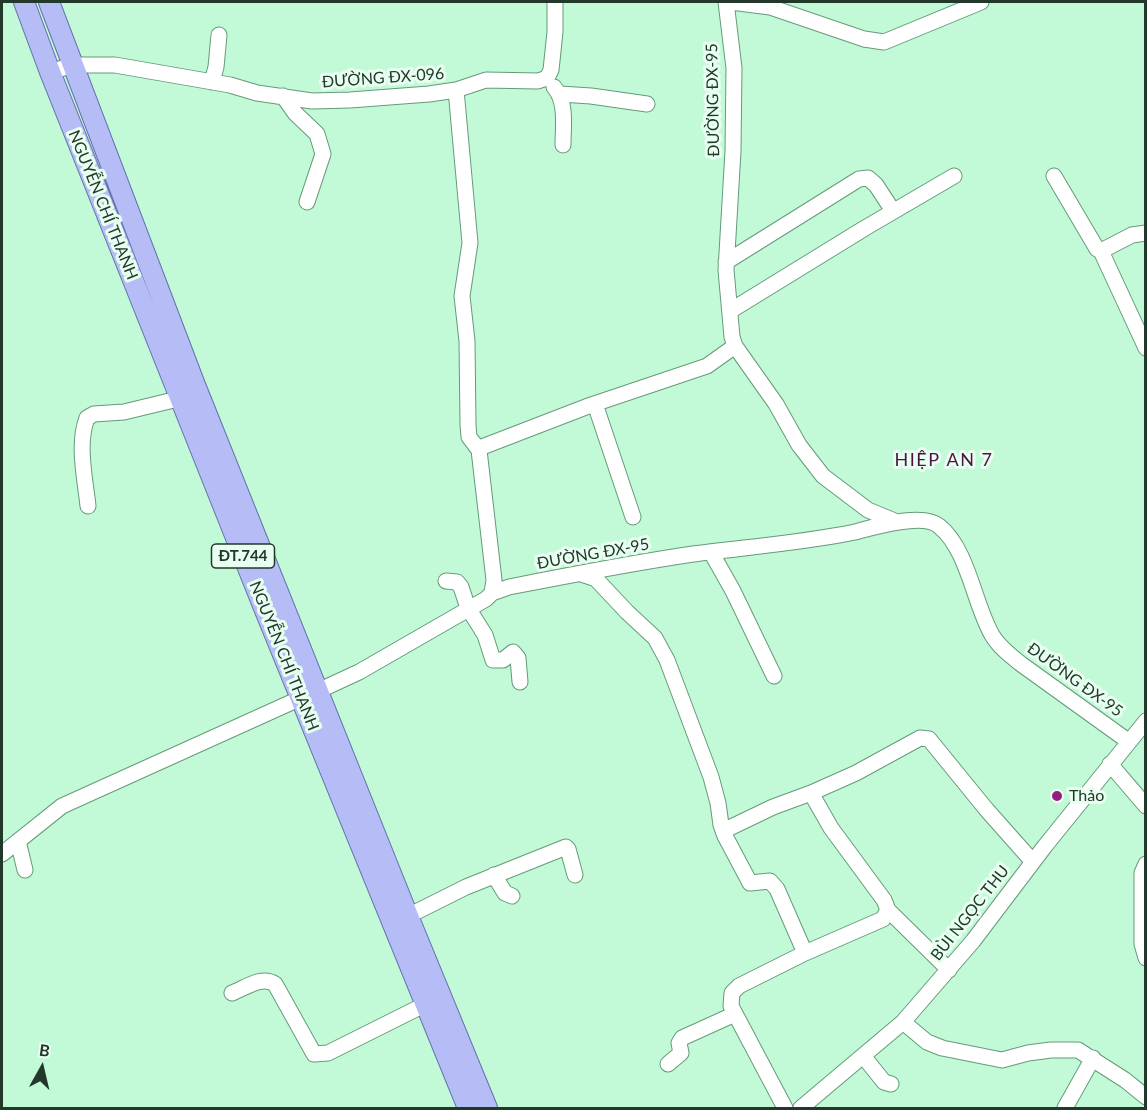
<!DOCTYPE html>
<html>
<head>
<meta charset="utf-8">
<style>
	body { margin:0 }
	#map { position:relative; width:1147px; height:1110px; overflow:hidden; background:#c2fad7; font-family:Lato,sans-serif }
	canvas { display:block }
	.frame { position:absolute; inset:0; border:3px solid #22382b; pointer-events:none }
	.north { position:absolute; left:12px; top:1038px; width:60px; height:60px; -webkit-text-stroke:4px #e8fef0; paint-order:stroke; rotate:8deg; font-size:16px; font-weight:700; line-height:24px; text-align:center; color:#22382b }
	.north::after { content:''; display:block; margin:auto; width:21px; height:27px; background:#22382b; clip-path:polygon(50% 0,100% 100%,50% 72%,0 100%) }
</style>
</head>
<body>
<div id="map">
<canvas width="1147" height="1110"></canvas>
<div class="frame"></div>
<div class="north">B</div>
</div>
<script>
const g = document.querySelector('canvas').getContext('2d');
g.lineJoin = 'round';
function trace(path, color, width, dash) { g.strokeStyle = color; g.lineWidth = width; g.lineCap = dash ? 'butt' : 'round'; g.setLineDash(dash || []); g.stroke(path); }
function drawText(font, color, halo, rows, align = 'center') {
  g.font = font + ' Lato,sans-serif'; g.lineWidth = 6; g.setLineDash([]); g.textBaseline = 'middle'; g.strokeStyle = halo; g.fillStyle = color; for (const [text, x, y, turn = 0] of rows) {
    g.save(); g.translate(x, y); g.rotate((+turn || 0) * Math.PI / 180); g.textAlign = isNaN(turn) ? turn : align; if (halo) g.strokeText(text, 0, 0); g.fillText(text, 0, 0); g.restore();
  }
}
const minor = new Path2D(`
	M726,2L734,68L733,151L726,270L732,337L735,346L776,404L799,445L823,476L868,510L897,522
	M731,2L770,7L864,39L884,42L981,2
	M50,72L73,65H115L230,85L257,93L312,101L350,100L429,94L456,90L486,80L538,81L547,78L551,70L555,32V2
	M212,82L216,67L219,35
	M554,87C567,102 563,126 563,145
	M456,90L470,243L462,296L467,341L468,425L469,437L479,450
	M560,94L591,96L647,104
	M283,96L295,113L317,134L323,154L307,202
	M1054,176L1097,249L1101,251L1132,235L1146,233
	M1101,251L1146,348
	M726,262L859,179L868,178L876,185L893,211
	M730,311L865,228L954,176
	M595,404L633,517
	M88,506C85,478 77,444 87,418L94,414L124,412L182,398
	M711,552L733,591L774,676
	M581,574L596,579L627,612L655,638L667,660L711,777L718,803L721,825L725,836L750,883L770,881L777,889L805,953
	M446,581L457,582L461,587L468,608L485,635L493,660H503L513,652L518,658L520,682
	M492,593L494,580L479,450L482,447L591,405L707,366L735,346
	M318,691L359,672L486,599L492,593L509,587C570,575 632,563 693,554C747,547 802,543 855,532C874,527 923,512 939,526C968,549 974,604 992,635C999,647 1011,656 1021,664L1128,741
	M1110,764L1146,806
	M723,831L773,807L811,793
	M18,841L25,870
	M2,854L62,806L301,698
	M1146,864L1142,873V944L1146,958
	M494,875L505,893L512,896
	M888,910L949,970
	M408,916L466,887L566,847L568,849L575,875
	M232,993C245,988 262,975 275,984L314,1054L328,1053L426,1004
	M903,1022L927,1042L942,1048L1002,1060L1028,1053L1051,1050H1078L1125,1080L1146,1097
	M864,1057L884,1082L891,1084
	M668,1064L681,1053L679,1043L682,1038L735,1014
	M785,1108L731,1006L732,993L739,986L805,953L883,919L888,910L884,900L831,828L811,793L856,773L920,738L929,739L986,809L1033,862
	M801,1108L903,1022L973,941L1045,846L1146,721
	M1065,1108L1093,1058`);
const major = new Path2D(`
	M24,2L50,72L264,608L468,1108
	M49,2L195,385L408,916L487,1108`);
trace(minor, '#659a7a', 17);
trace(major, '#6271ab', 22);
trace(minor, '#fff', 15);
trace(major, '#b5bcf6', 20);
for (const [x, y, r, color] of [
	[1057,796,6,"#931f7e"]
]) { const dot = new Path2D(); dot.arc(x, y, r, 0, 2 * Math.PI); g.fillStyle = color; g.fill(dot); trace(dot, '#e8fef0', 2); }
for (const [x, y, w] of [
	[243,556,63]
]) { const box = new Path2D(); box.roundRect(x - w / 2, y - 12, w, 24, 4.5); g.fillStyle = '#e8fef0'; g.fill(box); trace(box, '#22382b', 1.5); }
drawText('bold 15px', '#22382b', null, [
	["ĐT.744",243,556]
]);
drawText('16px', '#22382b', '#e8fef0', [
	["ĐƯỜNG ĐX-096",383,78,-4],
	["ĐƯỜNG ĐX-95",713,100,-91],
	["NGUYỄN CHÍ THANH",103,205,68],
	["ĐƯỜNG ĐX-95",593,554,-10],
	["NGUYỄN CHÍ THANH",284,656,68],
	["ĐƯỜNG ĐX-95",1075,680,36],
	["BÙI NGỌC THU",970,913,-52]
]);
drawText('16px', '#22382b', '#e8fef0', [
	["Thảo",1069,796]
], 'left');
g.letterSpacing = '1.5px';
drawText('18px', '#4b1440', '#e8fef0', [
	["HIỆP AN 7",944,460]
]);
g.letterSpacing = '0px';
</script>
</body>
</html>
